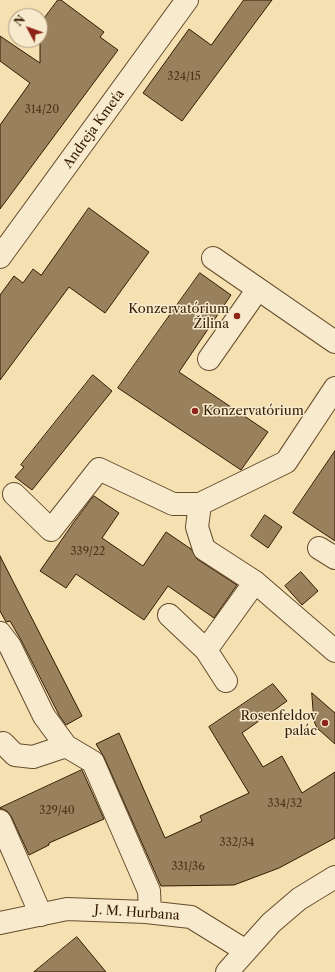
<!DOCTYPE html>
<html>
<head>
<meta charset="utf-8">
<style>
	body { margin:0 }
	#map { position:relative; width:335px; height:972px; overflow:hidden; background:#f5e0b2; font-family:"Libre Caslon Text",serif }
	canvas { display:block }
	.north { position:absolute; left:8px; top:8px; width:40px; height:40px; box-sizing:border-box; background:#f8ebcd; border:1px solid #aa987b; border-radius:50%; rotate:311deg; font-size:11px; font-weight:700; line-height:16px; text-align:center; color:#351b01 }
	.north::after { content:''; display:block; margin:auto; width:14px; height:18px; background:#8f2418; clip-path:polygon(50% 0,100% 100%,50% 72%,0 100%) }
</style>
</head>
<body>
<div id="map">
<canvas width="335" height="972"></canvas>
<div class="north">N</div>
</div>
<script>
const g = document.querySelector('canvas').getContext('2d');
g.lineJoin = 'round';
function paint(path, color) { g.fillStyle = color; g.fill(path, 'evenodd'); }
function trace(path, color, width, dash) { g.strokeStyle = color; g.lineWidth = width; g.lineCap = dash ? 'butt' : 'round'; g.setLineDash(dash || []); g.stroke(path); }
function drawText(font, color, halo, rows, align = 'center') {
  g.font = font + ' "Libre Caslon Text",serif'; g.lineWidth = 3; g.setLineDash([]); g.textBaseline = 'middle'; g.strokeStyle = halo; g.fillStyle = color; for (const [text, x, y, turn = 0] of rows) {
    g.save(); g.translate(x, y); g.rotate((+turn || 0) * Math.PI / 180); g.textAlign = isNaN(turn) ? turn : align; if (halo) g.strokeText(text, 0, 0); g.fillText(text, 0, 0); g.restore();
  }
}
const building = new Path2D(`
	M58,0H61L104,32L100,37L118,50L0,209V125L30,83L0,61V36L40,63V24Z
	M244,0H272L182,121L143,93L189,29L211,45Z
	M89,208L149,252L105,313L69,287L0,380V295L14,276L23,283L33,269L41,275Z
	M200,273L231,295L179,372L268,432L241,470L118,388Z
	M93,375L112,391L32,490L15,477L24,467L21,465Z
	M335,451V541L293,513Z
	M94,496L119,513L102,538L143,566L166,532L191,549L197,559L237,585L214,618L168,586L144,620L76,574L66,588L40,571L74,522Z
	M265,515L282,527L268,548L251,536Z
	M0,556L82,716L66,725L59,715L21,640L10,621L6,622L0,611Z
	M301,572L318,591L302,605L285,586Z
	M273,684L287,701L242,733L263,767L282,756L302,793L335,772V838L279,868L234,885L161,886L104,757L96,744L119,733L165,838L202,821L200,816L249,793L209,727Z
	M312,693L335,713V744L317,728L314,721Z
	M82,770L104,819L49,843V845L29,855L11,816L7,811L0,808Z
	M77,937L106,972H34Z`);
paint(building, '#99815d');
trace(building, '#351b01', 1);
const minor = new Path2D(`
	M0,257L187,0
	M213,258L335,342
	M209,359L258,289
	M14,494L51,530L99,469L173,504H200L286,462L335,388
	M200,504L197,527L204,549L255,582L335,651
	M319,548L335,558
	M169,615L206,650L226,681
	M0,633L10,646L44,716L66,746L93,762L149,891L150,912
	M206,650L255,582
	M3,743L15,755L33,757L66,746
	M0,821L41,915
	M0,923L67,909L146,912L191,917L246,951
	M227,972L271,923L299,899L335,877`);
trace(minor, '#654c2d', 24);
trace(minor, '#f8ebcd', 22);
for (const [x, y, r, color] of [
	[237,316,4,"#8f2418"],
	[195,411,4,"#8f2418"],
	[325,723,4,"#8f2418"]
]) { const dot = new Path2D(); dot.arc(x, y, r, 0, 2 * Math.PI); g.fillStyle = color; g.fill(dot); trace(dot, '#f8ebcd', 1.5); }
drawText('11px', '#4e3418', null, [
	["324/15",184,77],
	["314/20",42,110],
	["339/22",88,552],
	["334/32",285,804],
	["329/40",57,811],
	["332/34",237,843],
	["331/36",188,867]
]);
drawText('13px', '#351b01', '#f8ebcd', [
	["Andreja Kmeťa",94,129,-54],
	["J. M. Hurbana",137,913,4]
]);
drawText('13px', '#351b01', '#f8ebcd', [
	["Konzervatórium",229,309],
	["Žilina",229,324],
	["Konzervatórium",203,411,"left"],
	["Rosenfeldov",317,716],
	["palác",317,731]
], 'right');
</script>
</body>
</html>
